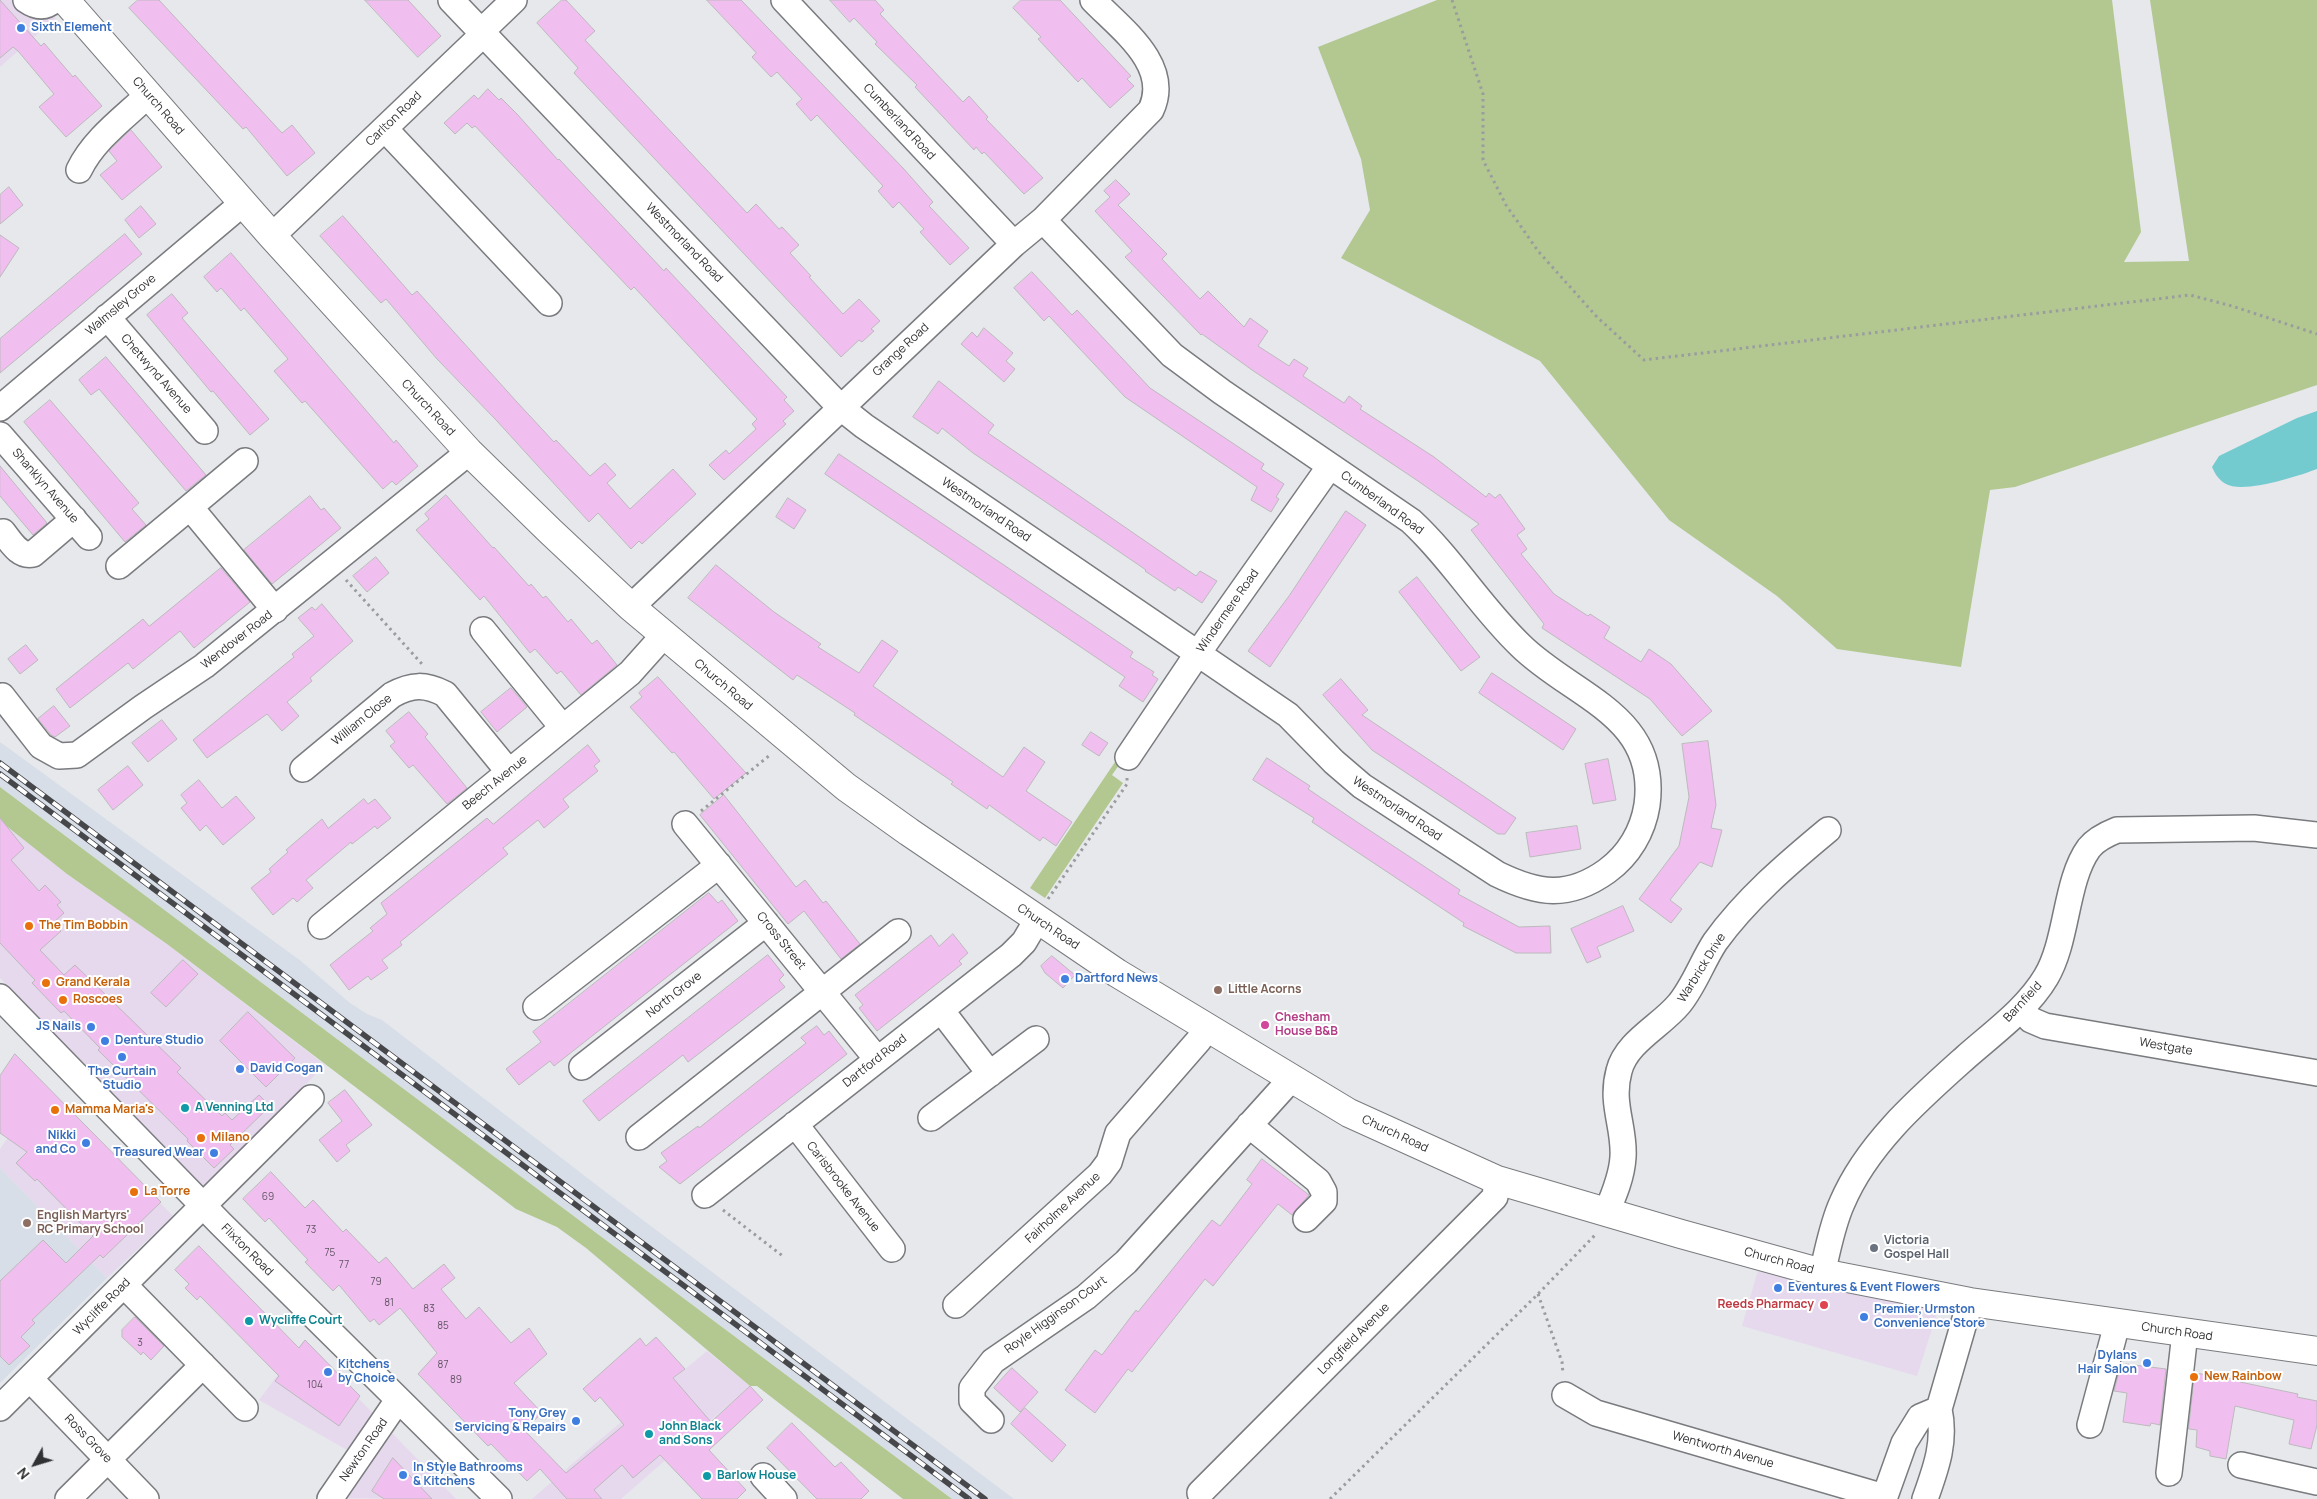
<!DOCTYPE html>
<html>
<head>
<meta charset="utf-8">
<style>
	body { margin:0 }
	#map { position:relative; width:2317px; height:1499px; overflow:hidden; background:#e6e8ec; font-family:Manrope,sans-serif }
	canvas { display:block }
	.north { position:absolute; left:10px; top:1439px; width:50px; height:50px; -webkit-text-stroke:4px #fff; paint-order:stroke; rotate:231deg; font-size:14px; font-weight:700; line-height:20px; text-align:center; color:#303133 }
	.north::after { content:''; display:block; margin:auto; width:18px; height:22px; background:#303133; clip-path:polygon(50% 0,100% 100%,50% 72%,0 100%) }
</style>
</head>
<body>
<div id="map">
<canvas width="2317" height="1499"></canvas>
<div class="north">N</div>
</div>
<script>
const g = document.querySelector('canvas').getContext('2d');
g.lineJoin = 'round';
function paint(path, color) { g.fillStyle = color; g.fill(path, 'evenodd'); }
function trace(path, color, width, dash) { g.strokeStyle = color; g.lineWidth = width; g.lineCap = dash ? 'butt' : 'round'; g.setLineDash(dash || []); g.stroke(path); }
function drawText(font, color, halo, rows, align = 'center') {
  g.font = font + ' Manrope,sans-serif'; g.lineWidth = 4; g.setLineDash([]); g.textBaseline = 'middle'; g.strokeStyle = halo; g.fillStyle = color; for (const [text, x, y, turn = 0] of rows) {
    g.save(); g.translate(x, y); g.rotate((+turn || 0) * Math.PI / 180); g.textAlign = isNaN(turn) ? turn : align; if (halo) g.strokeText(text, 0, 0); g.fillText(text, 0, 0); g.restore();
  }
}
paint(new Path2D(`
	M0,0H37L56,18L0,67Z
	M0,821L67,874L167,944L325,1065L203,1186L0,978Z
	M44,1084L173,1216L107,1278L0,1168V1149Z
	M1758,1270L1938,1310L1917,1376L1742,1326Z
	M303,1341L456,1499L317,1498L349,1451L259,1400Z
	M707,1351L750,1386L621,1499H532L596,1443Z`), '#e6d9ed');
paint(new Path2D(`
	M0,742L301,961L350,1003L367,1014L382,1020L607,1193L1014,1499H952L0,787Z
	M0,1168L107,1278L0,1383Z`), '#d8dee8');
paint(new Path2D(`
	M1437,0H2112L2141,232L2124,262L2189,261L2150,0H2317V385L2015,487L1990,490L1961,667L1837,649L1777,596L1669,520L1540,361L1341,258L1370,210L1361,159L1318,47Z
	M1115,762L1119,765L1112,775L1123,783L1045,898L1030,888Z
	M0,787L952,1499H903L757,1386H750L586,1248L557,1227L516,1209L167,944L67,874L0,821Z`), '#b2c890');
paint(new Path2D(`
	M2317,411V469C2299,476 2243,494 2226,484C2219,480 2215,474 2212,467L2219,456L2297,418Z`), '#73cacf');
const building = new Path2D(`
	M0,0L41,46L44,43L73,77L75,75L102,106L66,137L39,107L54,94L18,51L13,47L0,58Z
	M138,0H159L282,133L292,125L315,153L287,176L246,127L243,129L129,8Z
	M365,0H408L441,36L418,57Z
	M562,0H566L595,31L585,40L747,213L756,204L779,229L782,227L799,245L790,253L811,276L809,277L843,314L859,299L880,321L871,329L874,331L862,342L859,340L841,357L574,73L578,68L537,23Z
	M707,0H741L903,168L933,202L929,206L969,248L950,265L920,232L924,229L899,202L893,208L878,191L883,186L817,115L811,121L796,104L802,99L777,72L771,77L752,57L756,53Z
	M830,0H875L884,10L880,14L963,102L969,96L988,117L986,119L1043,178L1024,194L984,152L982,154L976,147L974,150L915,87L917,85L875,44L877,42L854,18L850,22Z
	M1021,0H1060L1131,76L1127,79L1134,86L1110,108L1082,78L1078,82L1038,39L1041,37L1013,8Z
	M488,89L499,100L501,98L517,114L558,160L559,159L664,271L666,268L787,397L784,400L794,411L783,421L786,424L724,480L709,465L726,450L729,454L756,429L752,424L757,419L634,287L631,290L475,126L472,128L467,123L455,134L444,123L474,95L478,99Z
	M131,130L162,167L122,200L100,175L117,161L109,151Z
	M1116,180L1130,194L1118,205L1167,254L1162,259L1200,299L1208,291L1244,327L1250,318L1268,331L1258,346L1289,366L1294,359L1308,368L1303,376L1344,403L1349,396L1362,406L1360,409L1434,457L1486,497L1489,493L1495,498L1500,494L1525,529L1517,535L1527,549L1521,554L1554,594L1588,616L1590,614L1610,627L1604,638L1641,662L1649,649L1671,664L1712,711L1682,736L1650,699L1542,628L1544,624L1471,530L1479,524L1418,481L1252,370L1202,334L1201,335L1125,257L1132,251L1095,211L1110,197L1104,191Z
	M9,187L23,205L0,224V195Z
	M141,206L156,224L139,238L125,220Z
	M343,216L412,295L417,291L516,401L554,442L556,440L590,476L605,463L616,475L607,483L630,509L673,469L696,494L642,544L639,541L631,549L598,513L589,522L496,420L437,359L386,299L381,303L320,236Z
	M125,234L142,254L0,373V339Z
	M0,235L19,248L0,277Z
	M231,253L394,443L396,440L418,466L396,485L392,481L383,489L305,401L302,403L274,371L288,359L244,308L241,311L221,288L217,292L204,277Z
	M1032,272L1072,315L1077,310L1150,388L1264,464L1261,469L1284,484L1276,497L1279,499L1271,512L1251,500L1257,487L1125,397L1049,316L1044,321L1014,288Z
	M172,294L188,313L182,318L269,419L250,435L213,391L211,392L147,315Z
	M984,328L1013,353L1006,361L1015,369L1004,382L961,344L972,332L977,337Z
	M106,357L206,475L186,491L99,389L91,395L79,380Z
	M939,381L994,425L988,433L1196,576L1200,571L1217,581L1202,603L1178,587L1175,591L1145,571L1146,570L1105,542L973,453L942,428L938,434L913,417Z
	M50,400L139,503L132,509L146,525L125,542L24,422Z
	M839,454L1133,652L1130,657L1154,672L1152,675L1158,679L1143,702L1119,686L1125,677L825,474Z
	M0,466L47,523L33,535L0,496Z
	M446,495L493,548L494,547L529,586L531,584L543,598L546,596L568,622L571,619L592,644L597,640L617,665L581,695L561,671L557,674L535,649L530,653L484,596L480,600L416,530L429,519L425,514Z
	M310,496L321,510L324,508L341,528L272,584L244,550Z
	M788,498L806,510L794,529L776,517Z
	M1346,511L1366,525L1270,667L1248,651L1289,596Z
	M376,557L389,573L367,592L353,576Z
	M716,565L774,612L821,644L818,647L859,673L882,640L898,651L873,686L1003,777L1024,747L1045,762L1026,791L1072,822L1056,846L1043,837L1040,841L989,805L987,809L951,784L953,782L854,715L855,713L797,675L793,680L688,598Z
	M221,568L250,602L194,648L180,631L133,669L128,663L70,708L56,689L143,619L149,626Z
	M1417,577L1480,657L1461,671L1399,592Z
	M322,604L353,641L310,678L312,681L287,702L299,716L282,731L267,714L207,758L193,740L294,657L292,654L314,636L298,618L312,607L315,610Z
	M26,645L38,660L20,674L8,659Z
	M1492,673L1576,729L1563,750L1479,693Z
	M658,677L746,773L714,799L674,752L672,753L630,707L642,697L639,693Z
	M1341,679L1368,710L1362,715L1516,818L1505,834H1498L1372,750L1323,695Z
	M511,688L527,707L497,732L481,712Z
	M54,706L70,726L55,737L51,735L38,719Z
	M409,712L428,734L425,737L467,788L447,804L413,765L409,768L390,746L395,742L386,731Z
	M162,720L177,739L148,762L132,743Z
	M1091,732L1108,743L1099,756L1082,745Z
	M1708,741L1716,805L1711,828L1722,830L1712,867L1700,862L1670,900L1682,909L1671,923L1639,899L1679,846L1689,797L1682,744Z
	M588,745L600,761L594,766L598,771L563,799L569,807L544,828L538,820L503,848L508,854L400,942L402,945L382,960L388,968L371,980L368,976L349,990L330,965L373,931L370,928L387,914L381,903L487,818L493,824Z
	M1267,758L1310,786L1308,789L1360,824L1460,890L1458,894L1519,927L1550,926L1551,953H1516L1463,926L1464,923L1312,822L1314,818L1253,780Z
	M1608,759L1616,800L1593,804L1585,764Z
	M128,766L143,785L113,810L98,790Z
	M199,780L222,808L236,796L255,818L223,845L206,825L200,831L181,808L187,803L181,795Z
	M724,795L796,887L805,880L823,903L826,901L860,944L841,959L804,911L788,924L700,815Z
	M364,799L368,804L375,799L391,818L377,829L375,826L352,844L351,842L306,880L313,888L297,902L293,898L273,915L251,888L271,872L269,869L288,852L286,850L322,819L328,828Z
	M0,818L24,848L11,860L39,891L45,885L61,902L57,905L64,913L54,922L61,931L40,950L64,975L75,965L181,1068L177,1072L222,1116L225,1113L232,1120L259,1095L270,1106L230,1145L234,1149L214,1168L187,1141L188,1139L98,1050L100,1048L64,1011L61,1013L32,983L35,980L0,943Z
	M1577,826L1581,849L1530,857L1526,833Z
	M709,893L718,903L722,900L738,921L554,1066L550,1061L519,1085L506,1069L541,1042L533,1032Z
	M1623,906L1634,931L1597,947L1601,957L1587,963L1571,929Z
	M953,934L968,953L959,961L962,964L877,1031L859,1008L863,1005L855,995L931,935L939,946Z
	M768,955L784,975L779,980L785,987L688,1062L683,1055L599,1121L583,1101Z
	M1052,956L1075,975L1063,988L1045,973L1041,966Z
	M183,960L198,974L166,1007L151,993Z
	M248,1012L295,1058L266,1087L220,1041Z
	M817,1026L824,1035L829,1031L847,1054L680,1184L659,1167L667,1161L661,1153L698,1126L699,1128L806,1043L801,1038Z
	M15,1054L161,1202L103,1258L100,1255L32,1320L35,1323L21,1337L30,1346L9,1365L0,1356V1281L43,1240L66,1263L93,1236L37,1179L35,1181L16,1163L27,1152L0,1133V1076Z
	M345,1090L372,1125L346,1145L350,1151L337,1162L319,1140L342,1121L328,1103Z
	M1262,1159L1309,1195L1292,1215L1278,1204L1213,1286L1205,1279L1132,1372L1128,1369L1095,1413L1065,1390L1095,1350L1102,1355L1136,1310L1138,1312L1212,1220L1220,1226L1252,1184L1247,1180Z
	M271,1172L305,1208L313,1200L343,1232L346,1229L379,1263L386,1257L413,1289L444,1264L455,1278L441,1289L466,1319L479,1307L511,1343L529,1328L547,1354L514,1383L542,1413L524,1430L566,1473L624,1425L600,1397L595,1402L583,1389L640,1338L646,1346L656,1337L685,1369L673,1378L711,1422L750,1386L763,1400L709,1450L746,1490L737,1499H702L660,1455L633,1478L622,1465L594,1490L602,1499H567L540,1469L527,1481L491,1444L488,1446L418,1374L437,1353L400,1308L379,1325L374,1319L370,1322L339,1285L333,1291L305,1262L308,1260L269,1218L265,1222L243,1199Z
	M199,1246L299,1348L305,1340L360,1396L339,1426L275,1381L279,1376L200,1296L197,1300L185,1288L189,1284L175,1270Z
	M135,1317L164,1346L151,1360L143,1352L141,1355L122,1337V1330Z
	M2126,1364L2166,1369L2160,1425L2151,1423L2150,1426L2123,1422L2127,1393L2114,1391L2120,1368L2125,1369Z
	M1012,1368L1038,1392L1020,1412L994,1388Z
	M2195,1373L2240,1380V1382L2298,1394L2297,1397L2317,1401V1425L2311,1449L2289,1444L2294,1420L2235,1406L2226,1459L2210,1456V1451L2196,1447L2197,1430L2189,1429Z
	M1025,1408L1066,1445L1052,1462L1011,1424Z
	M792,1423L835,1467L841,1462L869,1491L861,1499H817L767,1448Z
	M393,1458L432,1499H384L372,1491Z`);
paint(building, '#f0bff0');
trace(building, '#bcb9bc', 1);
const minor = new Path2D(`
	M26,0C36,7 44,9 54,0
	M451,0L840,407L864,426L1288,715L1334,762L1362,786L1497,874C1538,894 1568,899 1607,871C1629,855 1643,831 1647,805C1659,715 1573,697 1521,646C1481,608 1452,559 1411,521L1222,392L1172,355L1043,220
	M784,0L1014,244
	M385,129L549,303
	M79,170C94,139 124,118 148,95
	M272,236L475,42L489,24L514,0
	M107,317L205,431
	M0,408L243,203
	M0,435L89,537
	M190,507L245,461
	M3,532C11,542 19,557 33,554L74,519
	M119,566L190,507L275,610
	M631,607L1014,244L1043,220L1151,110C1172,65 1121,29 1093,0
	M483,630L563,728
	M2,696L41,746L59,756L77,755L143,707L204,666L469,452
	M1128,757L1198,653L1330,466
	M303,769L392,695C412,684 425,684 445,694L509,772
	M685,824L877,1059
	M321,926L630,673L664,635
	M0,997L221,1224L499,1499
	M536,1007L719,865
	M2021,1009L2031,1020L2045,1026L2317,1073
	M941,1010L990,1074
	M582,1067L766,923
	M931,1118L1036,1039
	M795,1124L892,1249
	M1249,1125L1318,1181L1324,1192V1201L1306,1219
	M639,1137L898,932
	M705,1195L1011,955L1024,942L1037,920
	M1607,1211C1614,1195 1622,1176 1623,1157C1625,1127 1610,1104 1619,1071C1626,1042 1661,1026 1679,1004C1694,986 1702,962 1715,942C1746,899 1787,864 1828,830
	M1822,1273C1828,1250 1832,1225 1842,1203C1867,1144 1919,1099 1966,1057C1993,1033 2027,1009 2046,977C2068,940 2065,881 2089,848C2096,839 2107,834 2117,830L2254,828L2317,835
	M124,1285L245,1408
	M956,1305L1100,1174L1109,1162L1118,1133L1199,1040L1207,1027
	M30,1379L146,1499
	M1565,1395L1596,1413L1884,1497
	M0,1408L311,1098
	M991,1420L972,1401V1388L993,1361L1086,1297L1126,1262L1292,1078
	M2090,1425L2117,1324
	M2241,1465L2317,1482
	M2169,1473L2185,1333
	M763,1476L784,1499
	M1200,1493L1495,1197L1497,1180
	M68,1499L203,1365
	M330,1499L398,1400
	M1884,1499L1904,1443L1920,1417L1939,1409
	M1925,1499C1936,1468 1946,1442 1939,1409L1970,1302`);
const major = new Path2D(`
	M65,0L272,236L469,452L550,531L631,607L846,787L909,832L1117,973L1349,1113L1497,1180L1681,1234L1822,1273L1970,1302L2317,1351`);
trace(minor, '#797b7e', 28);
trace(major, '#797b7e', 30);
trace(new Path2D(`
	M1452,0L1483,94V160L1506,205L1538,251L1597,317L1644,360L2190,295L2232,306L2317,334
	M346,580L422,664
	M701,811L770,755
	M1048,899L1127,784V777
	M723,1210L784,1257
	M1538,1294L1562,1362L1563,1374
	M1330,1499L1538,1294L1597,1233`), '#9a9c9f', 3, [2.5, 4]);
trace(minor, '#fff', 25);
trace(major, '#fff', 28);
const rail = new Path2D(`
	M0,763L985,1499
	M0,774L969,1499`);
trace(rail, '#46474a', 5.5);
trace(rail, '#fff', 4, [11]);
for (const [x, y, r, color] of [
	[21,28,5,"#3f7fe0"],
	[29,926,5,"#e8710a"],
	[1065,979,5,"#3f7fe0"],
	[46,983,5,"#e8710a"],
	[1218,990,5,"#8d6e63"],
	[63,1000,5,"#e8710a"],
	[1265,1025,5,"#d1479c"],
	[91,1027,5,"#3f7fe0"],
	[105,1041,5,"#3f7fe0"],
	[122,1057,5,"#3f7fe0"],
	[240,1069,5,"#3f7fe0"],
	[185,1108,5,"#0f9aa8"],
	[55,1110,5,"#e8710a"],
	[201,1138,5,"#e8710a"],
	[86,1143,5,"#3f7fe0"],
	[214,1153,5,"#3f7fe0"],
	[134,1192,5,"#e8710a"],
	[27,1223,5,"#8d6e63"],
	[1874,1248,5,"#6b7280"],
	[1778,1288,5,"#3f7fe0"],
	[1824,1305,5,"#e0444e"],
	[1864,1317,5,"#3f7fe0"],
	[249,1321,5,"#0f9aa8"],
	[2147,1363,5,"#3f7fe0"],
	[328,1372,5,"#3f7fe0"],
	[2194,1377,5,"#e8710a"],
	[576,1421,5,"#3f7fe0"],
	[649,1434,5,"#0f9aa8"],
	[403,1475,5,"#3f7fe0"],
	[707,1476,5,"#0f9aa8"]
]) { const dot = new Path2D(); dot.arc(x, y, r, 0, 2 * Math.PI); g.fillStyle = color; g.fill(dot); trace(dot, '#fff', 2); }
drawText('10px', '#605462', null, [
	["69",268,1197],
	["73",311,1230],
	["75",330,1253],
	["77",344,1265],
	["79",376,1282],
	["81",389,1303],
	["83",429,1309],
	["85",443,1326],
	["3",140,1343],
	["87",443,1365],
	["89",456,1380],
	["104",315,1385]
]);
drawText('bold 12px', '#366cbe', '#fff', [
	["Sixth Element",31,28],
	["Dartford News",1075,979],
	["JS Nails",81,1027,"right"],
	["Denture Studio",115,1041],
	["David Cogan",250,1069],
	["The Curtain",122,1072,"center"],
	["Studio",122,1086,"center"],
	["Nikki",76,1136,"right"],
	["and Co",76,1150,"right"],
	["Treasured Wear",204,1153,"right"],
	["Eventures & Event Flowers",1788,1288],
	["Premier, Urmston",1874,1310],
	["Convenience Store",1874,1324],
	["Dylans",2137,1356,"right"],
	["Hair Salon",2137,1370,"right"],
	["Kitchens",338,1365],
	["by Choice",338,1379],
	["Tony Grey",566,1414,"right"],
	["Servicing & Repairs",566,1428,"right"],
	["In Style Bathrooms",413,1468],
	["& Kitchens",413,1482]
], 'left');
drawText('12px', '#303133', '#fff', [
	["Church Road",158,106,49],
	["Carlton Road",394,119,-44],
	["Cumberland Road",899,122,47],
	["Westmorland Road",684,243,46],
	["Walmsley Grove",121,305,-40],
	["Grange Road",901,350,-43],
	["Chetwynd Avenue",156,374,49],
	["Church Road",428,408,47],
	["Shanklyn Avenue",45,486,49],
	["Cumberland Road",1382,503,36],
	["Westmorland Road",986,510,34],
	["Windermere Road",1228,611,-55],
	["Wendover Road",237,640,-38],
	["Church Road",723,685,40],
	["William Close",362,720,-39],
	["Beech Avenue",495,783,-39],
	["Westmorland Road",1397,809,34],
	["Church Road",1048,927,34],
	["Cross Street",781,941,51],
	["Warbrick Drive",1702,968,-58],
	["North Grove",674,995,-38],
	["Barnfield",2023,1002,-47],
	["Westgate",2166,1047,10],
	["Dartford Road",875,1061,-38],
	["Church Road",1395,1134,25],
	["Carisbrooke Avenue",843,1187,52],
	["Fairholme Avenue",1063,1208,-43],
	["Flixton Road",247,1250,45],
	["Church Road",1779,1261,15],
	["Wycliffe Road",102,1307,-45],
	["Royle Higginson Court",1056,1315,-36],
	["Church Road",2177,1332,8],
	["Longfield Avenue",1354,1339,-45],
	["Ross Grove",88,1439,46],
	["Newton Road",364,1450,-55],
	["Wentworth Avenue",1723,1450,16]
]);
drawText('bold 12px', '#c56008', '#fff', [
	["The Tim Bobbin",39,926],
	["Grand Kerala",56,983],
	["Roscoes",73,1000],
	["Mamma Maria's",65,1110],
	["Milano",211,1138],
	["La Torre",144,1192],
	["New Rainbow",2204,1377]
], 'left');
drawText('bold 12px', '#785e54', '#fff', [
	["Little Acorns",1228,990],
	["English Martyrs'",37,1216],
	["RC Primary School",37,1230]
], 'left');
drawText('bold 12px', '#b23c85', '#fff', [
	["Chesham",1275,1018],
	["House B&B",1275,1032]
], 'left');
drawText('bold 12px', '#0d838f', '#fff', [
	["A Venning Ltd",195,1108],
	["Wycliffe Court",259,1321],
	["John Black",659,1427],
	["and Sons",659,1441],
	["Barlow House",717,1476]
], 'left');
drawText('bold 12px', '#5b616d', '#fff', [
	["Victoria",1884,1241],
	["Gospel Hall",1884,1255]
], 'left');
drawText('bold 12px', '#be3a42', '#fff', [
	["Reeds Pharmacy",1814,1305]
], 'right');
</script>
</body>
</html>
